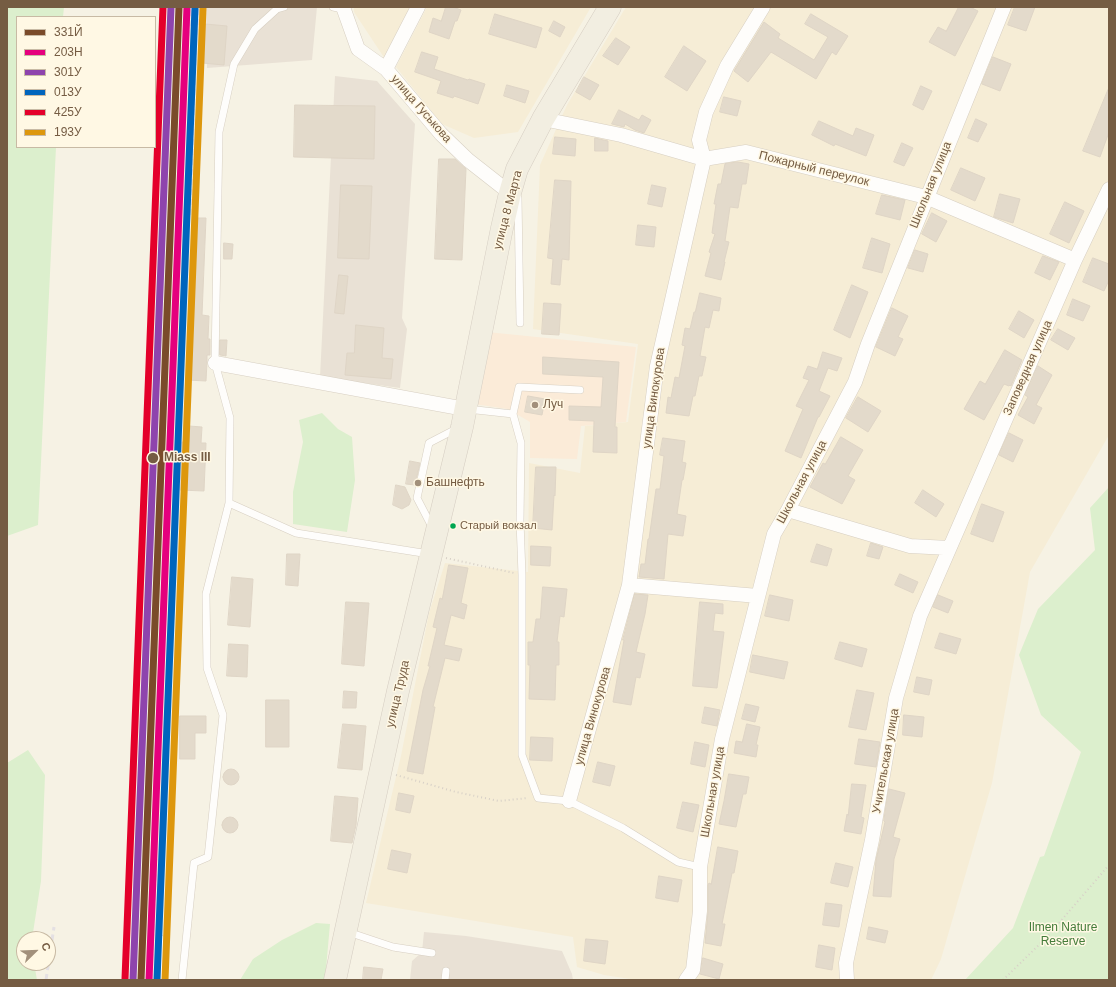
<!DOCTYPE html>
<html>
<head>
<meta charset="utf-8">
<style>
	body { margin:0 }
	#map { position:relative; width:1116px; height:987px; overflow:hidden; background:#f6f2e4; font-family:Arial,sans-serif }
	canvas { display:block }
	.frame { position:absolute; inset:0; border:8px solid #755c43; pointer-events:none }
	.legend { position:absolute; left:16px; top:16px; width:140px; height:132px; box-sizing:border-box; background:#fff8e4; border:1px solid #c8baa4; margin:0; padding:5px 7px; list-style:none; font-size:12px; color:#755c43 }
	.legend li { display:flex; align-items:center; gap:8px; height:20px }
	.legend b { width:20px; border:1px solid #c8baa4 }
	.north { position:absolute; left:16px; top:931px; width:40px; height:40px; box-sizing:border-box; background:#fff8e4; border:1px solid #c8baa4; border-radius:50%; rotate:67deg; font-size:11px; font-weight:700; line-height:16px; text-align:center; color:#755c43 }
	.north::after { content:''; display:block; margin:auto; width:14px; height:18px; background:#a2907b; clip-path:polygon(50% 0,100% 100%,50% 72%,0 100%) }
</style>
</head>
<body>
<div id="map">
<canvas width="1116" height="987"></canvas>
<div class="frame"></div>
<ul class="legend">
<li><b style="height:5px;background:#7a4b2a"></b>331Й</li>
<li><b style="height:5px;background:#e5007d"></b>203Н</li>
<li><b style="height:5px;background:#8e44ad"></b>301У</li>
<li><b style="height:5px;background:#0065bd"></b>013У</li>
<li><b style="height:5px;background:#e4002b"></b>425У</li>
<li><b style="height:5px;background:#dd970d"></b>193У</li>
</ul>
<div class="north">С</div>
</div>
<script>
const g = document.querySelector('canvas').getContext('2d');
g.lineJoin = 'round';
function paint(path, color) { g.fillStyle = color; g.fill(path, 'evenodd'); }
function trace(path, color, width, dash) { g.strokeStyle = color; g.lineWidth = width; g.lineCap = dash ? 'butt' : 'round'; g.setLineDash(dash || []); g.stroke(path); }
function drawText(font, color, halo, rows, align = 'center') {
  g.font = font + ' Arial,sans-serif'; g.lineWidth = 3; g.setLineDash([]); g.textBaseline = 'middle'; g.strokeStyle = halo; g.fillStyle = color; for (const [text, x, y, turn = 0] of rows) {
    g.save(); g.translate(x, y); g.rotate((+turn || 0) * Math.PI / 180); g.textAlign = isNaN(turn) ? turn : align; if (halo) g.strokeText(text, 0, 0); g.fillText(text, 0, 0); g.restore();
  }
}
paint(new Path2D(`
	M354,7H412L385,59L354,12Z
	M427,7H591L518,132L474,138L442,124L396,67Z
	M626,7H1109V435L1030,572L992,783L941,959L931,980H637L604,975L577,967L573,937L366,903L401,756L429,613L445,563L528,572L529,463L580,473L585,426L628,422L638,344L533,329L540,165L567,105Z`), '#f6edd6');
paint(new Path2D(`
	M487,332L636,347L626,422L581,426L577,459L530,458V422L508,409L474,404Z`), '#fbebd8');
paint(new Path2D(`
	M206,7H317L312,60L207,68Z
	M335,76L377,81L415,124L402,318L407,329L400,388L320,377Z
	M424,932L466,936L562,951L572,974L573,980H410L412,961L422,952Z`), '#e9e1d5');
paint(new Path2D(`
	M7,7H64L63,17H17V147H56L38,525L7,536Z
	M322,413L338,429L352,437L355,480L347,532L293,524V492L303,442L299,420Z
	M1109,487V980H965L1013,928L1040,857L1044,856L1081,752L1041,715L1019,655L1038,609L1095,550L1090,508Z
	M28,750L45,775L41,881L32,939H24V963H34L37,980H7V763Z
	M316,923L330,924L325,980H240L253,959L282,940Z`), '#dcefcd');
const building = new Path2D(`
	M446,7H453L461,10L457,21H455L449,39L429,32L433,18L441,21Z
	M959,7H970L978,11L955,56L929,42L938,27L946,31Z
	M1015,7H1035L1026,31L1008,25Z
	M495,14L542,28L536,48L489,34Z
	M811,14L848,36L836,55L832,52L816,79L771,52L748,82L734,71L764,22L780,34L778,38L814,60L828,37L805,24Z
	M554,21L565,27L560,37L549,31Z
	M205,24L227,26L224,65L202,63Z
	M616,38L630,47L618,65L603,56Z
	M684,46L706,61L687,91L665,77Z
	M422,52L438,57L434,69L468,80L469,79L485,84L478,104L454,96L453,98L437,93L441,81L415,72Z
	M993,57L1011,64L1000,91L982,84Z
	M584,77L599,85L590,100L576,92Z
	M507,85L529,91L525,103L504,96Z
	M921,86L932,91L923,110L913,105Z
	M1108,90L1109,132L1100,157L1083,151Z
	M724,97L741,101L737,116L720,112Z
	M295,105L375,106L374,159L294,157Z
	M619,110L639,120L642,115L651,120L644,133L635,130L625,124L624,127L612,124Z
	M976,119L987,124L978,142L968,138Z
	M819,121L853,136L856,128L874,135L866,156L835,144L834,146L812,135Z
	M555,137L576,139L575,156L553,154Z
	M595,138L608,141V151H595Z
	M902,143L913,148L904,166L894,162Z
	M439,159H455L466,169L462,260L435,259Z
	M738,162L749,164L746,184H742L738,208L730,207L725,241L729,242L724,262H725L721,280L705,276L711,253L709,252L715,234L712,233L716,204H714L718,184H721L725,164Z
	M961,168L985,178L975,201L951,190Z
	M555,180L571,181L569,260L562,259L560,285L551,284L553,259L548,258Z
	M341,185L372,186L369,259L338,258Z
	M652,185L666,188L662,207L648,204Z
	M1000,194L1020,199L1013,223L994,217Z
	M882,195L905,200L900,220L876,214Z
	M1065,202L1084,211L1069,243L1050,234Z
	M932,213L947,221L936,242L922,234Z
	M194,218H206L202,315L209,316L208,339H210V355H207V362L206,381L187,380Z
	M638,225L656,227L654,247L636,245Z
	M872,238L890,244L882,273L863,268Z
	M224,243L233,244L232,259H224Z
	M915,250L928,254L923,272L908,268Z
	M1043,256L1059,262L1050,280L1035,273Z
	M1093,258L1109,264V280L1104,291L1083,282Z
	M339,275L348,276L344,314L335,313Z
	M852,285L868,292L850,338L834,330Z
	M700,293L721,298L719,311L713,310L709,328L705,327L700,356L706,357L702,376H699L695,396H693L689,416L666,413L668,397L671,398L675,377L679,378L685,346L682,345L685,328L690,329L694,312H695Z
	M1073,299L1090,306L1083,321L1067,315Z
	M544,303L561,304L559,335L542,334Z
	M892,308L908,316L898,337L903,339L895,356L876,347Z
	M1019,311L1034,320L1024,338L1009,329Z
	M356,325L384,328L382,358L393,359L391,379L345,375L347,353H354Z
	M1058,329L1075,338L1068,350L1051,340Z
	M220,340H227L226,356L220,355Z
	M1005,350L1022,360L1011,386L1010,385L1009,386L1004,384L984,420L964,409L980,381L985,384Z
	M823,352L842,358L837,371L828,368L819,391L830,396L819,417H818L801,458L785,451L803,409L796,406L809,380L803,378L808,366L817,369Z
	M543,357L619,362L615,427H617V453L593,452L594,421L569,420V406L601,407L603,377L543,374Z
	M1038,366L1052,375L1036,405L1042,408L1034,424L1018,415L1028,397L1025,395Z
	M528,396L545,399L542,415L525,412Z
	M858,397L881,411L868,432L846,418Z
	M189,426L202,427L201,443H206L204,491L180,490L182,442H189Z
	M1009,433L1023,440L1013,462L999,455Z
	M841,437L863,450L848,476L855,480L842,504L810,487L823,463L825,464Z
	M663,438L685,441L682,462L686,463L683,480H682L677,514L686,516L683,536L668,534L664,579L639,577L641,564H645L648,539H649L656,489H660L664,456L660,455Z
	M410,461L420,463L415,485L406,484Z
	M536,467H556L555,496L554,495L552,530L533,528Z
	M396,485L405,487L411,500L409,505L402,509L393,505Z
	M923,490L944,504L936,517L915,503Z
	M982,504L1004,512L993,542L971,534Z
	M871,543L883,547L879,559L867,556Z
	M817,544L832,549L827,566L811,562Z
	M531,546L551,547L550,566L531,565Z
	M287,554H300L298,586L286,585Z
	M449,565L468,568L461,603L467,605L464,619L451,615L444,645L462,649L459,661L445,658L433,707H435L423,774L407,771L423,690L430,666H428L437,628L433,627L440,598L442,599Z
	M900,574L918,582L913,593L895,585Z
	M232,577L253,579L250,627L228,625Z
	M543,587L567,589L564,617L560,616L557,642H559V665H556L555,700L529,699L530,665H528V642H533L536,619H540Z
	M635,594L648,595L645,614L636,652L645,654L640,678L636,677L631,705L613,702L624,640H623Z
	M770,595L793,600L789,621L765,616Z
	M938,595L953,601L948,613L933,607Z
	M346,602L369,603L364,666L342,664Z
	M700,602L723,604V614L715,613L713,631L724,632L717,688L693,686Z
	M940,633L961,639L956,654L935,648Z
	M840,642L867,649L862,667L835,659Z
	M229,644L248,645L247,677L227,676Z
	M753,655L788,662L784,679L750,672Z
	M917,677L932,680L929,695L914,692Z
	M857,690L874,693L866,730L849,727Z
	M344,691L357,692L356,708H343Z
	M266,700H289V747H266Z
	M746,704L759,707L755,722L742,719Z
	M705,707L720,710L717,726L702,723Z
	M904,715L924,717L922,737L903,735Z
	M180,716H206V733H195V759H180Z
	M343,724L366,726L362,770L338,768Z
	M747,724L760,727L756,745H758L756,757L734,753L736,741L742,742Z
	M531,737L553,738L552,761L530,760Z
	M859,739L880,742L876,767L855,764Z
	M695,742L709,745L705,767L691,764Z
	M598,762L615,766L610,786L593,782Z
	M223 777a8 8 0 1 1 16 0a8 8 0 1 1-16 0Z
	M729,774L749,777L746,794H743L736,827L719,824L724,801Z
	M852,784L866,785L861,817L864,818L861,834L844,831L847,814L848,815Z
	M889,789L905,793L893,837L900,839L894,859L891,897L873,896L876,860L885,822L884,821Z
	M399,793L414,796L410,813L396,810Z
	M335,796L358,798L356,825L352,843L331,841Z
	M683,802L699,805L693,832L677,828Z
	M222 825a8 8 0 1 1 16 0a8 8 0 1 1-16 0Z
	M718,847L738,851L734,873H732L722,924H725L721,946L705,943L708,912V885L709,883L711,884Z
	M392,850L411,854L407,873L388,869Z
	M836,863L853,867L848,887L831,883Z
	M659,876L682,880L678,902L656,898Z
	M826,903L842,905L839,927L823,925Z
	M869,927L888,931L885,943L867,939Z
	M586,939L608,941L605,964L584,961Z
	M819,945L835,948L832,970L816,967Z
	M703,958L723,964L719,979L700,974Z
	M364,967L383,969L381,980H363Z`);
paint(building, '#e3dacb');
trace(building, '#dfd5c6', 1);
const lane = new Path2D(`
	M333,7L343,9
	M518,198L520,323
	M467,409L513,414L521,443L520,521L522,575V755L538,798L569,801L623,828L678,862L700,867
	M513,414L519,387L580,390
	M229,503L296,533L429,554
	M432,527L417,498L429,443L456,429
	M348,932L393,947L432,953
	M159,980L161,939
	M182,980L194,863L208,857L223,715L207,668L206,594L229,503L230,418L215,363L219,132L234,64L255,29L277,9L284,7
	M445,980L446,971`);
const street = new Path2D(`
	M343,7L358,49L386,69
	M418,7L386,69L441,134L468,160L510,193
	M543,119L621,135L704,159L746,152L926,197L1075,260
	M215,363L465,409
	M788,510L910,546L949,548
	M629,585L758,596
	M569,801L629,585L657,366L704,159L699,140L706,112L727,66L763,7
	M686,980L693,970L700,911V867L722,739L774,534L788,510L855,382L868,344L1004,7
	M847,980L846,963L872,840L896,698L920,616L1075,260L1109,189`);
const primary = new Path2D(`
	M335,980L398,691L462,427L502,228L510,193L517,169L543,119L610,7`);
trace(lane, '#d7cfc2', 8);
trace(street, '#d7cfc2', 15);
trace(primary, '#d5cdc2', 23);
trace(new Path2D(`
	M446,558L514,573
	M396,775L456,792L499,801L528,798
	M1003,980L1047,937L1109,865`), '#d7d0c7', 2, [1, 3]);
trace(lane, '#fefdfb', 7);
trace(street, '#fefdfb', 14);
trace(primary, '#f2eee1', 22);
trace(new Path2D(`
	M188,36L192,7
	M190,215L196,37L199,7
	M46,980L54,927
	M151,980L156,859`), '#e4e0e3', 3, [6, 4]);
trace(new Path2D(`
	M141,980L179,7`), '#7a4b2a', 7);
trace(new Path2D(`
	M149,980L187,7`), '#e5007d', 7);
trace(new Path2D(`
	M133,980L171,7`), '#8e44ad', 7);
trace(new Path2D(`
	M157,980L195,8`), '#0065bd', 7);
trace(new Path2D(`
	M125,979L163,7`), '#e4002b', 7);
trace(new Path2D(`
	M165,980L203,8`), '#dd970d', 7);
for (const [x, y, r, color] of [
	[535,405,4,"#a2907b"],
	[153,458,6,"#755c43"],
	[418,483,4,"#a2907b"],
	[453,526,3.5,"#00a651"]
]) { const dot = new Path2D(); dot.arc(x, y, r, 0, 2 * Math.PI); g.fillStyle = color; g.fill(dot); trace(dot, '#fff8e4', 1.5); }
drawText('11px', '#755c43', '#fff8e4', [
	["Старый вокзал",460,526]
], 'left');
drawText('12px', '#755c43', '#fff8e4', [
	["улица Гуськова",421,109,49],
	["Пожарный переулок",814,169,14],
	["Школьная улица",931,185,-68],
	["улица 8 Марта",508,210,-75],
	["Заповедная улица",1028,368,-66],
	["улица Винокурова",654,398,-82],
	["Школьная улица",802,482,-62],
	["улица Труда",398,694,-77],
	["улица Винокурова",593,716,-74],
	["Учительская улица",886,761,-80],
	["Школьная улица",713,792,-80]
]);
drawText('12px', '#755c43', '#fff8e4', [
	["Луч",543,405],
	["Башнефть",426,483]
], 'left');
drawText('bold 12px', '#755c43', '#fff8e4', [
	["Miass III",164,458]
], 'left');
drawText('12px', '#447c3a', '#fff8e4', [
	["Ilmen Nature",1063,928],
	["Reserve",1063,942]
]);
</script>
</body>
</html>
